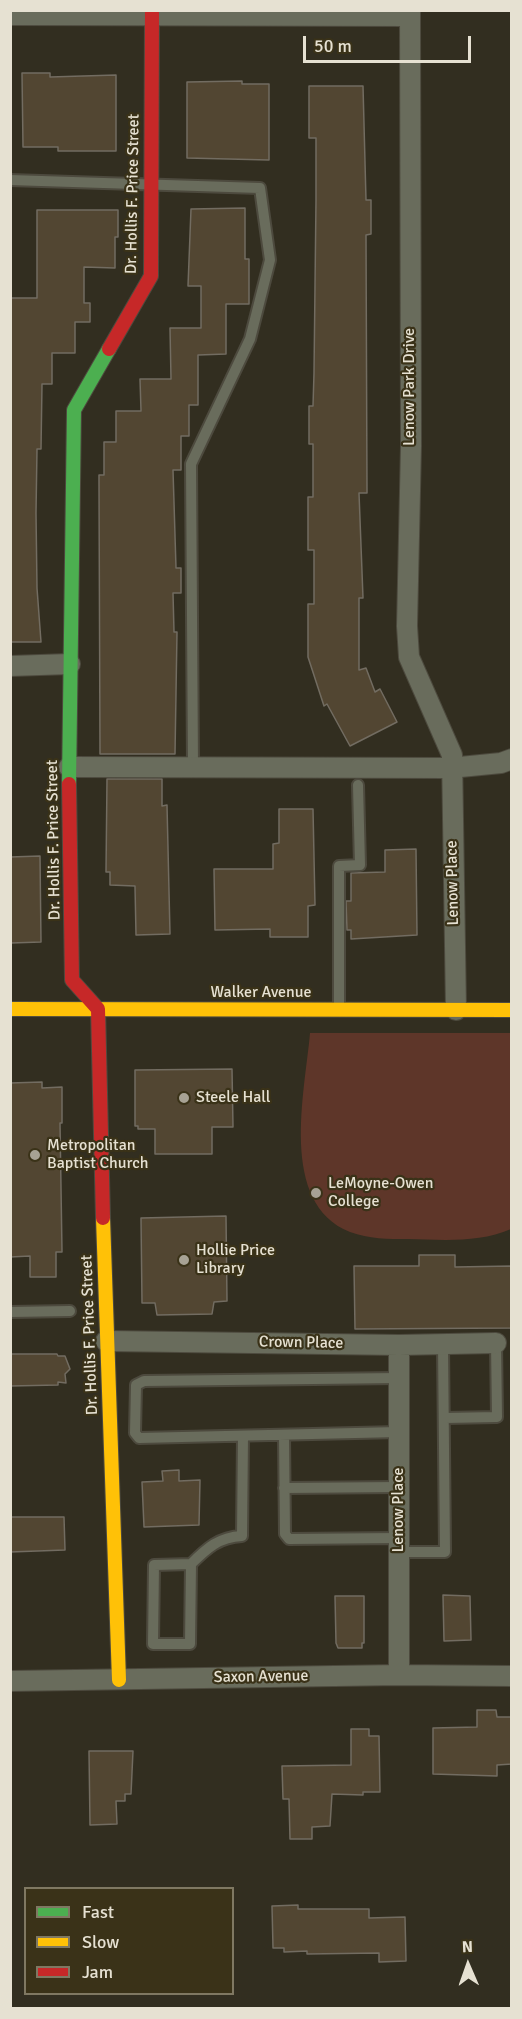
<!DOCTYPE html>
<html>
<head>
<meta charset="utf-8">
<style>
	body { margin:0 }
	#map { position:relative; width:522px; height:2019px; overflow:hidden; background:#322e20; font-family:Signika,sans-serif }
	canvas { display:block }
	.frame { position:absolute; inset:0; border:12px solid #e6e1d2; pointer-events:none }
	.legend { position:absolute; left:24px; top:1887px; width:210px; height:108px; box-sizing:border-box; background:#3a3218; border:2px solid #7f7862; margin:0; padding:8px 10px; list-style:none; font-size:18px; color:#e6e1d2 }
	.legend li { display:flex; align-items:center; gap:12px; height:30px }
	.legend b { width:30px; border:2px solid #7f7862 }
	.north { position:absolute; left:438px; top:1935px; width:60px; height:60px; -webkit-text-stroke:4px #3a3218; paint-order:stroke; rotate:358deg; font-size:16px; font-weight:700; line-height:24px; text-align:center; color:#e6e1d2 }
	.north::after { content:''; display:block; margin:auto; width:21px; height:27px; background:#e6e1d2; clip-path:polygon(50% 0,100% 100%,50% 72%,0 100%) }
	.scale { position:absolute; left:303px; top:36px; width:168px; height:27px; box-sizing:border-box; border:3px solid #e6e1d2; border-top:0; padding-left:8px; font-size:18px; line-height:21px; white-space:nowrap; color:#e6e1d2; -webkit-text-stroke:4px #3a3218; paint-order:stroke }
</style>
</head>
<body>
<div id="map">
<canvas width="522" height="2019"></canvas>
<div class="frame"></div>
<ul class="legend">
<li><b style="height:8px;background:#4caf50"></b>Fast</li>
<li><b style="height:8px;background:#ffc107"></b>Slow</li>
<li><b style="height:8px;background:#c62828"></b>Jam</li>
</ul>
<div class="north">N</div>
<div class="scale">50 m</div>
</div>
<script>
const g = document.querySelector('canvas').getContext('2d');
g.lineJoin = 'round';
function paint(path, color) { g.fillStyle = color; g.fill(path, 'evenodd'); }
function trace(path, color, width, dash) { g.strokeStyle = color; g.lineWidth = width; g.lineCap = dash ? 'butt' : 'round'; g.setLineDash(dash || []); g.stroke(path); }
function drawText(font, color, halo, rows, align = 'center') {
  g.font = font + ' Signika,sans-serif'; g.lineWidth = 4.5; g.setLineDash([]); g.textBaseline = 'middle'; g.strokeStyle = halo; g.fillStyle = color; for (const [text, x, y, turn = 0] of rows) {
    g.save(); g.translate(x, y); g.rotate((+turn || 0) * Math.PI / 180); g.textAlign = isNaN(turn) ? turn : align; if (halo) g.strokeText(text, 0, 0); g.fillText(text, 0, 0); g.restore();
  }
}
paint(new Path2D(`
	M310,1033H511V1229C479,1243 443,1240 408,1239C388,1239 369,1239 350,1232C278,1203 305,1092 310,1033Z`), '#5e3629');
const building = new Path2D(`
	M22,73H50V77L116,75V151H58V147H23Z
	M242,81V84H269V160L187,158V82Z
	M309,86H363L366,200H371V234L366,235L367,493H359L363,598H359V670L366,668L375,692L380,689L397,722L350,746L327,704L324,706L308,657V604H314V550H308V497H313V444H309V406H313L314,373L316,200V138H309Z
	M245,208V259H249V304H226V354L198,355V405H189V436H181V470H173L176,568H181V593H173L174,632H177L175,754H100L99,481V475H104V442H116V411H141L140,379H171L170,328H201V286H188L191,209Z
	M37,210H118V237H115V268L84,267V303H90V322H75V353H52V384H42L41,449H37L36,513L37,588L41,642H10V298H37Z
	M107,779H162V806L167,805L170,934L136,935L135,886L110,885V872H106Z
	M279,809H313L315,905L308,906V937H270V929L215,930L214,869H273V844L279,843Z
	M416,849L417,935L351,939V930H347L346,901H351V873L385,872V850Z
	M40,856L41,942L11,943L10,857Z
	M232,1069L233,1127H212V1154H155V1129H138V1126H135V1070Z
	M42,1082V1088L62,1087V1123H60L62,1252H56V1277H30V1256L10,1257V1083Z
	M226,1216L227,1301L214,1302L212,1314L157,1315L155,1303H142L141,1218Z
	M419,1255H455V1267L512,1266V1328L355,1329L354,1266H419Z
	M10,1354H57L58,1356H65L70,1369L65,1374L66,1383L58,1382V1385L10,1386Z
	M179,1470V1481L200,1480L199,1525L144,1527L142,1482L163,1481L162,1471Z
	M10,1517H64L65,1550L10,1552Z
	M443,1595L470,1596L471,1640L444,1641Z
	M335,1596H364V1643H362V1648H338L336,1643Z
	M477,1710H496L497,1717H512V1764L497,1765V1776L433,1774V1728L477,1727Z
	M351,1729H369V1736H379L380,1792H363V1795L332,1794L330,1826L312,1827V1839H290L289,1799H283L282,1766L351,1765Z
	M89,1751H133L131,1794H125V1801H116L117,1824L90,1825Z
	M298,1905V1909H369V1918L405,1917L406,1961L379,1962V1953L307,1954V1951L284,1952V1948H273L272,1906Z`);
paint(building, '#524632');
trace(building, '#726c61', 1.5);
const lane = new Path2D(`
	M10,180L260,188L270,260L250,339L191,464L193,767
	M339,1010V866L360,865L358,785
	M10,1312L70,1311
	M399,1378L144,1381L136,1385L135,1433L139,1438L399,1432
	M445,1418L497,1417L496,1343
	M284,1435L285,1534L289,1539L399,1538
	M284,1488L399,1487
	M399,1552H445L443,1344
	M191,1564L154,1565L153,1644H190L191,1564C207,1548 219,1537 242,1536L243,1436`);
const street = new Path2D(`
	M410,10L411,446L407,626L409,657L452,755L456,1010
	M10,15L410,16
	M10,666L70,664
	M69,767L450,768L501,763L512,759
	M106,1341L399,1345L496,1343
	M399,1675V1345
	M10,1681L399,1675L512,1676`);
const fast = new Path2D(`
	M69,784L74,410L109,349`);
const slow = new Path2D(`
	M10,1009L512,1010
	M103,1218L119,1680`);
const jam = new Path2D(`
	M109,349L151,276L152,10
	M69,784L72,980L98,1009L103,1218`);
trace(lane, '#4d4a3e', 14);
trace(street, '#4d4a3e', 22);
trace(fast, '#4d4a3e', 16);
trace(slow, '#4d4a3e', 16);
trace(jam, '#4d4a3e', 16);
trace(lane, '#696c5c', 10);
trace(street, '#696c5c', 20);
trace(fast, '#4caf50', 14);
trace(slow, '#ffc107', 14);
trace(jam, '#c62828', 14);
for (const [x, y, r, color] of [
	[184,1098,6,"#a7a294"],
	[35,1155,6,"#a7a294"],
	[316,1193,6,"#a7a294"],
	[184,1260,6,"#a7a294"]
]) { const dot = new Path2D(); dot.arc(x, y, r, 0, 2 * Math.PI); g.fillStyle = color; g.fill(dot); trace(dot, '#3a3218', 2); }
drawText('16px', '#e6e1d2', '#3a3218', [
	["Dr. Hollis F. Price Street",133,194,-89],
	["Lenow Park Drive",410,387,-90],
	["Dr. Hollis F. Price Street",54,840,-91],
	["Lenow Place",453,883,-91],
	["Walker Avenue",261,993],
	["Dr. Hollis F. Price Street",90,1335,-92],
	["Crown Place",301,1343,1],
	["Lenow Place",399,1510,-90],
	["Saxon Avenue",261,1677,-1]
]);
drawText('16px', '#e6e1d2', '#3a3218', [
	["Steele Hall",196,1098],
	["Metropolitan",47,1146],
	["Baptist Church",47,1164],
	["LeMoyne-Owen",328,1184],
	["College",328,1202],
	["Hollie Price",196,1251],
	["Library",196,1269]
], 'left');
</script>
</body>
</html>
